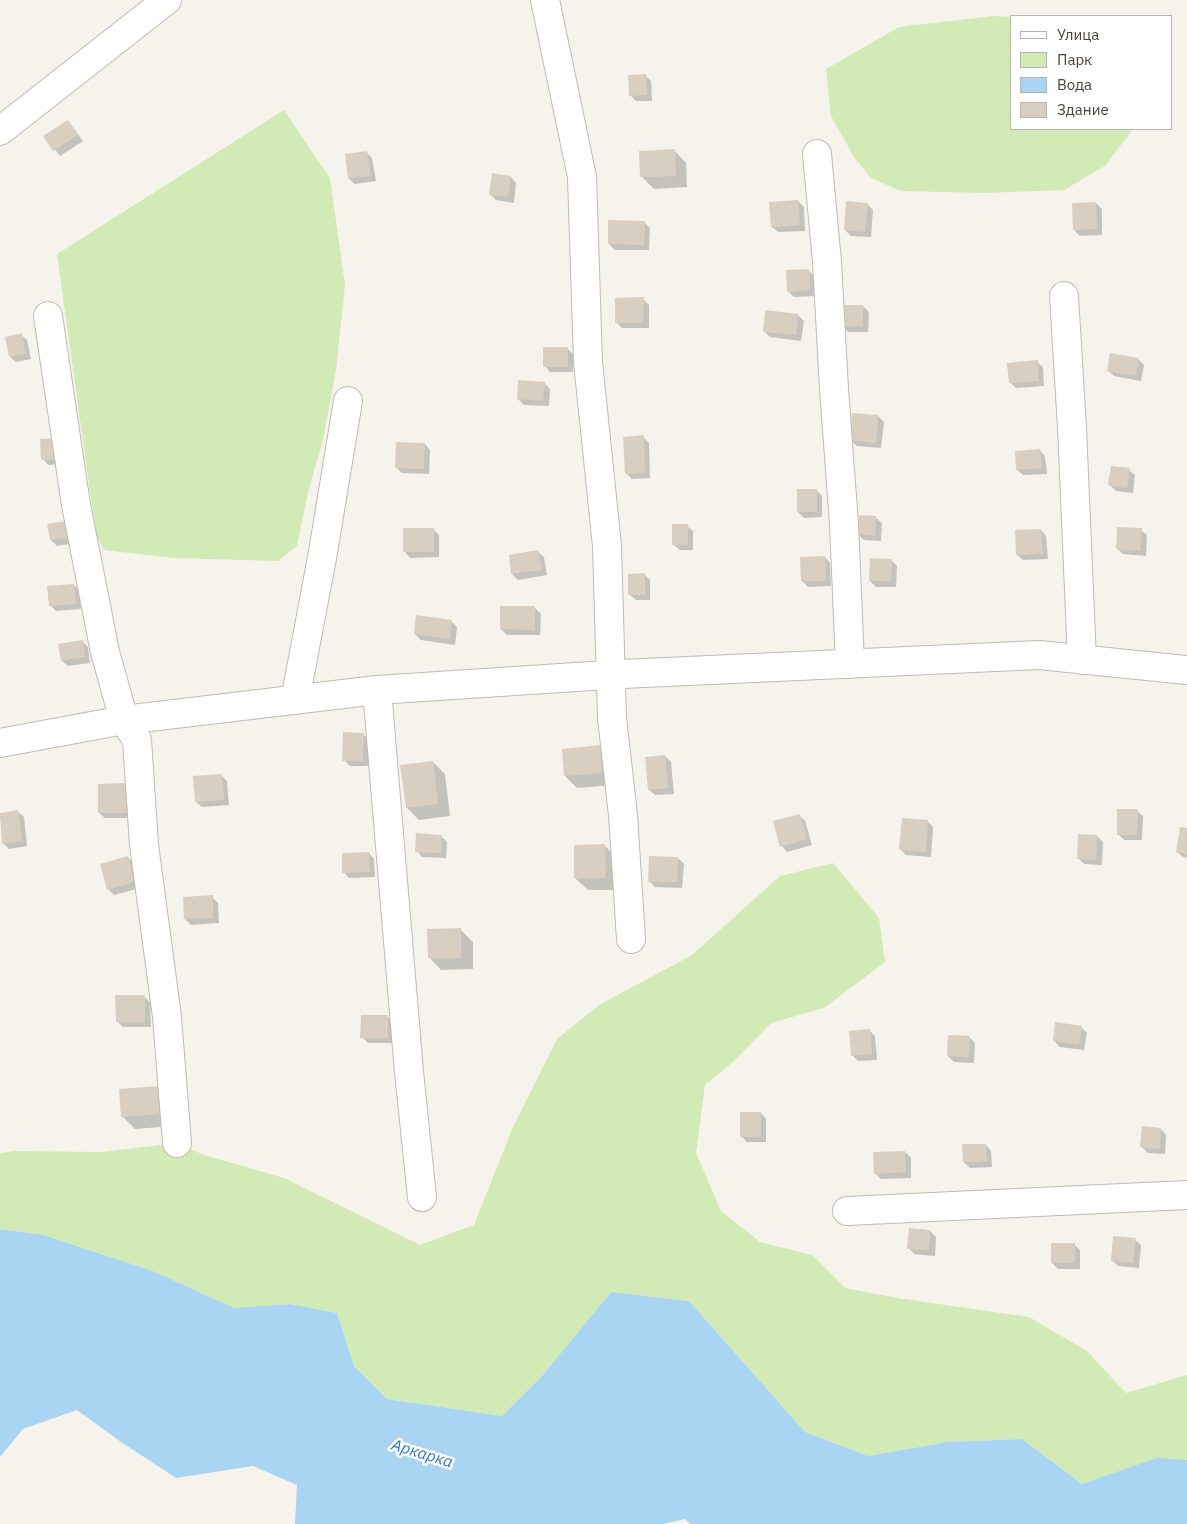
<!DOCTYPE html>
<html>
<head>
<meta charset="utf-8">
<style>
	body { margin:0 }
	#map { position:relative; width:1187px; height:1524px; overflow:hidden; background:#f6f3ec; font-family:"IBM Plex Sans",sans-serif }
	canvas { display:block }
	.legend { position:absolute; left:1010px; top:15px; width:162px; height:115px; box-sizing:border-box; background:#fff; border:1px solid #b7b4b0; margin:0; padding:6px 9px; list-style:none; font-size:15px; color:#4b4439 }
	.legend li { display:flex; align-items:center; gap:10px; height:25px }
	.legend b { width:25px; border:1px solid #b7b4b0 }
</style>
</head>
<body>
<div id="map">
<canvas width="1187" height="1524"></canvas>
<ul class="legend">
<li><b style="height:6px;background:#fff"></b>Улица</li>
<li><b style="height:14px;background:#d2eab5"></b>Парк</li>
<li><b style="height:14px;background:#a9d4f2"></b>Вода</li>
<li><b style="height:14px;background:#d8cfc1"></b>Здание</li>
</ul>
</div>
<script>
const g = document.querySelector('canvas').getContext('2d');
g.lineJoin = 'round';
function paint(path, color) { g.fillStyle = color; g.fill(path, 'evenodd'); }
function trace(path, color, width, dash) { g.strokeStyle = color; g.lineWidth = width; g.lineCap = dash ? 'butt' : 'round'; g.setLineDash(dash || []); g.stroke(path); }
function drawText(font, color, halo, rows, align = 'center') {
  g.font = font + ' "IBM Plex Sans",sans-serif'; g.lineWidth = 5; g.setLineDash([]); g.textBaseline = 'middle'; g.strokeStyle = halo; g.fillStyle = color; for (const [text, x, y, turn = 0] of rows) {
    g.save(); g.translate(x, y); g.rotate((+turn || 0) * Math.PI / 180); g.textAlign = isNaN(turn) ? turn : align; if (halo) g.strokeText(text, 0, 0); g.fillText(text, 0, 0); g.restore();
  }
}
paint(new Path2D(`
	M993,16L1011,17V129H1133L1105,166L1064,190L983,193L900,191L870,177L854,157L831,116L826,69L899,27Z
	M284,110L330,178L345,285L336,370L323,440L308,492L297,546L278,561L173,558L104,550L96,534L57,254Z
	M833,863L879,918L885,962L824,1008L771,1023L734,1061L705,1085L696,1153L721,1211L760,1242L812,1255L845,1288L897,1298L1029,1317L1087,1351L1126,1393L1187,1375V1460L1157,1459L1082,1484L1022,1439L948,1442L868,1456L805,1432L689,1301L611,1292L542,1376L502,1416L387,1399L354,1366L337,1313L290,1304L234,1308L153,1271L43,1235L0,1229V1153L14,1151L102,1152L177,1143L204,1155L284,1178L420,1245L474,1225L513,1127L557,1039L599,1005L692,955L780,876Z`), '#d2eab5');
paint(new Path2D(`
	M0,1229L43,1235L153,1271L234,1308L290,1304L337,1313L354,1366L387,1399L502,1416L542,1376L611,1292L689,1301L805,1432L868,1456L948,1442L1022,1439L1082,1484L1157,1458L1187,1460V1524H690L685,1519L663,1524H295L297,1485L253,1466L176,1478L121,1442L77,1410L23,1429L0,1457Z`), '#a9d4f2');
paint(new Path2D(`
	M646,76L651,81L652,101H636L630,95Z
	M68,121L83,141L60,156L45,137Z
	M674,150L686,163L687,187L654,189L642,177Z
	M366,152L372,158L376,181L355,184L349,179Z
	M511,177L516,183L514,203L496,200L490,194Z
	M798,201L804,207L805,231L778,232L772,227Z
	M1096,203L1102,209V235L1080,236L1074,230Z
	M867,204L873,210L871,237L851,236L845,230Z
	M644,222L650,228L649,250H615L609,244Z
	M808,270L814,276L815,296L794,297L788,291Z
	M643,299L649,305V328H622L616,322Z
	M863,306L869,312L868,332H848L843,326Z
	M798,315L804,321L801,341L770,337L764,331Z
	M21,335L27,340L31,359L16,362L10,357Z
	M567,348L573,354V372H550L545,366Z
	M1138,359L1144,365L1141,381L1114,376L1108,370Z
	M1037,362L1043,367L1044,386L1016,388L1010,382Z
	M544,383L550,389L549,406L524,405L518,399Z
	M853,414L878,416L884,422L881,448L857,446L851,440Z
	M643,437L649,443L650,478L632,479L626,473Z
	M58,439L65,464L48,465L43,459Z
	M425,444L430,450L429,474L402,473L397,468Z
	M1040,450L1045,456L1047,474L1023,475L1017,470Z
	M1129,470L1135,475L1133,493L1116,491L1110,485Z
	M816,490L822,496V517L804,518L798,512Z
	M876,518L882,523L881,541L864,540L858,534Z
	M66,522L75,543L57,546L51,540Z
	M687,526L693,531V550H680L674,545Z
	M433,529L439,535V557L410,558L405,552Z
	M1041,530L1046,536L1048,559L1023,560L1017,555Z
	M1141,530L1147,535L1146,556L1123,554L1117,548Z
	M538,552L544,557L547,575L518,580L512,574Z
	M825,557L830,563L831,586L808,587L802,581Z
	M891,560L897,566L896,587H876L870,581Z
	M644,574L650,580V600H636L630,595Z
	M74,585L79,591L81,609L56,611L50,605Z
	M535,608L541,614L540,635H507L501,629Z
	M452,622L457,627L455,645L421,640L415,634Z
	M82,641L88,647L90,663L68,666L62,661Z
	M363,734L369,740V766H350L344,760Z
	M599,747L611,759L614,785L577,788L565,776Z
	M665,756L671,762L674,794L655,795L649,790Z
	M433,762L445,774L450,816L419,820L407,808Z
	M221,775L227,781L229,805L202,807L196,802Z
	M125,785L131,790V818H105L99,813Z
	M1137,811L1143,816L1142,840H1124L1118,834Z
	M18,812L24,817L27,846L9,849L3,843L0,814Z
	M799,815L805,821L812,845L787,852L782,846Z
	M927,821L933,827L931,857L906,855L900,849Z
	M1187,830V858L1183,857L1177,852Z
	M441,836L447,842L446,858L422,857L417,851Z
	M1097,836L1103,842L1102,865L1084,864L1078,858Z
	M605,846L617,858V890H588L575,878Z
	M369,853L374,859L375,877L349,878L344,872Z
	M128,858L134,863L140,888L114,895L108,889Z
	M678,858L684,864L682,888L655,887L649,881Z
	M212,897L218,903L219,923L191,925L185,919Z
	M460,929L473,942V969L441,970L429,957Z
	M145,997L150,1003L151,1027H123L117,1021Z
	M388,1017L394,1022L393,1043H368L362,1037Z
	M1081,1027L1087,1033L1084,1050L1060,1047L1054,1041Z
	M869,1030L875,1036L877,1060L858,1061L852,1055Z
	M969,1037L975,1043L974,1063L954,1062L948,1056Z
	M160,1088L174,1126L135,1129L122,1116Z
	M761,1113L766,1119V1142H747L741,1136Z
	M1161,1129L1166,1135L1165,1154L1148,1153L1142,1147Z
	M986,1145L991,1151L992,1167L970,1168L964,1162Z
	M905,1152L911,1158V1178L881,1179L875,1173Z
	M930,1231L936,1237L935,1256L914,1254L909,1248Z
	M1135,1240L1141,1245L1139,1268L1118,1266L1112,1260Z
	M1074,1244L1080,1250V1269H1058L1052,1263Z`), '#0003');
paint(new Path2D(`
	M646,74L647,95L629,96L628,75Z
	M68,120L78,135L53,151L43,136Z
	M675,149L676,176L640,177L639,151Z
	M367,151L371,176L348,179L345,154Z
	M492,173L511,176L508,197L489,195Z
	M798,200L800,225L771,227L769,202Z
	M846,201L868,203L865,232L844,230Z
	M1096,202L1097,229L1073,230L1072,203Z
	M608,220L645,221L644,245L608,244Z
	M809,269L810,290L787,292L786,270Z
	M644,297L643,323H615V298Z
	M841,305H863V326H841Z
	M765,310L798,314L796,335L763,332Z
	M22,333L26,354L9,357L5,337Z
	M543,347H568V367H543Z
	M1110,353L1139,358L1136,376L1107,371Z
	M1038,360L1039,381L1009,383L1007,363Z
	M518,380L545,382L543,401L517,399Z
	M852,413L878,415L876,443L850,440Z
	M644,435L645,473L625,474L623,437Z
	M58,438L60,459L41,460L40,439Z
	M396,442L425,443L424,469L395,468Z
	M1040,449L1042,468L1016,470L1015,451Z
	M1111,466L1130,468L1127,488L1108,485Z
	M797,489H817V512H797Z
	M859,515L876,516L875,536L857,534Z
	M67,521L69,537L50,540L47,524Z
	M672,524H688V545H672Z
	M1117,527L1142,528L1140,551L1116,549Z
	M403,528H434V552H403Z
	M1041,529L1043,554L1016,555L1015,530Z
	M538,550L542,570L511,574L509,555Z
	M825,556L826,581H801L800,557Z
	M870,558L892,559L891,581H869Z
	M645,573V595H628V574Z
	M74,584L76,604L49,606L47,586Z
	M500,606H535V630L500,629Z
	M416,615L452,620L450,639L414,634Z
	M83,640L85,657L61,661L58,644Z
	M343,732L364,733L363,761H342Z
	M600,745L602,773L564,776L562,749Z
	M665,755L668,788L648,790L645,757Z
	M433,761L438,804L406,808L400,765Z
	M222,774L224,800L195,802L193,776Z
	M126,783V813H98V784Z
	M1117,809H1138L1137,835H1117Z
	M18,810L22,841L2,844L0,813Z
	M800,814L807,839L780,847L773,821Z
	M902,818L928,820L926,852L899,850Z
	M1180,827L1187,828V854L1176,852Z
	M416,833L442,835L441,853L415,852Z
	M1078,834L1097,835L1096,860L1077,859Z
	M605,844L606,878H574V845Z
	M369,852L370,872L342,873V853Z
	M128,856L135,882L107,890L100,864Z
	M649,856L678,857L677,882H648Z
	M213,895V918L184,919L183,897Z
	M461,928V958H428L427,929Z
	M115,995H145V1022H116Z
	M361,1015H388V1038H360Z
	M1055,1022L1082,1026L1079,1045L1053,1041Z
	M870,1029L872,1054L851,1056L849,1031Z
	M948,1035L970,1036L969,1057L947,1056Z
	M161,1086L162,1114L121,1117L119,1089Z
	M740,1112H761V1137H740Z
	M1142,1126L1161,1128L1160,1149L1140,1147Z
	M962,1144H986L987,1162H963Z
	M905,1151L906,1172L874,1174L873,1152Z
	M909,1228L930,1230L929,1250L907,1249Z
	M1113,1236L1136,1238L1133,1263L1111,1261Z
	M1051,1243H1075V1263H1051Z`), '#d8cfc1');
const minor = new Path2D(`
	M545,0L582,177L588,362L607,546L612,718L623,815L631,939
	M0,131L167,0
	M817,154L827,262L834,389L844,524L850,664
	M1064,296L1072,428L1082,660
	M48,316L76,505L105,652L124,720L137,740L144,845L167,1017L177,1143
	M377,690L409,1072L422,1197
	M295,700L322,558L348,401
	M0,743L124,720L377,690L622,674L1039,655L1187,670
	M847,1211L1187,1195`);
trace(minor, '#c2bbae', 30);
trace(minor, '#fff', 28);
drawText('italic 16px', '#2e7ab2', '#fff', [
	["Аркарка",422,1454,17]
]);
</script>
</body>
</html>
